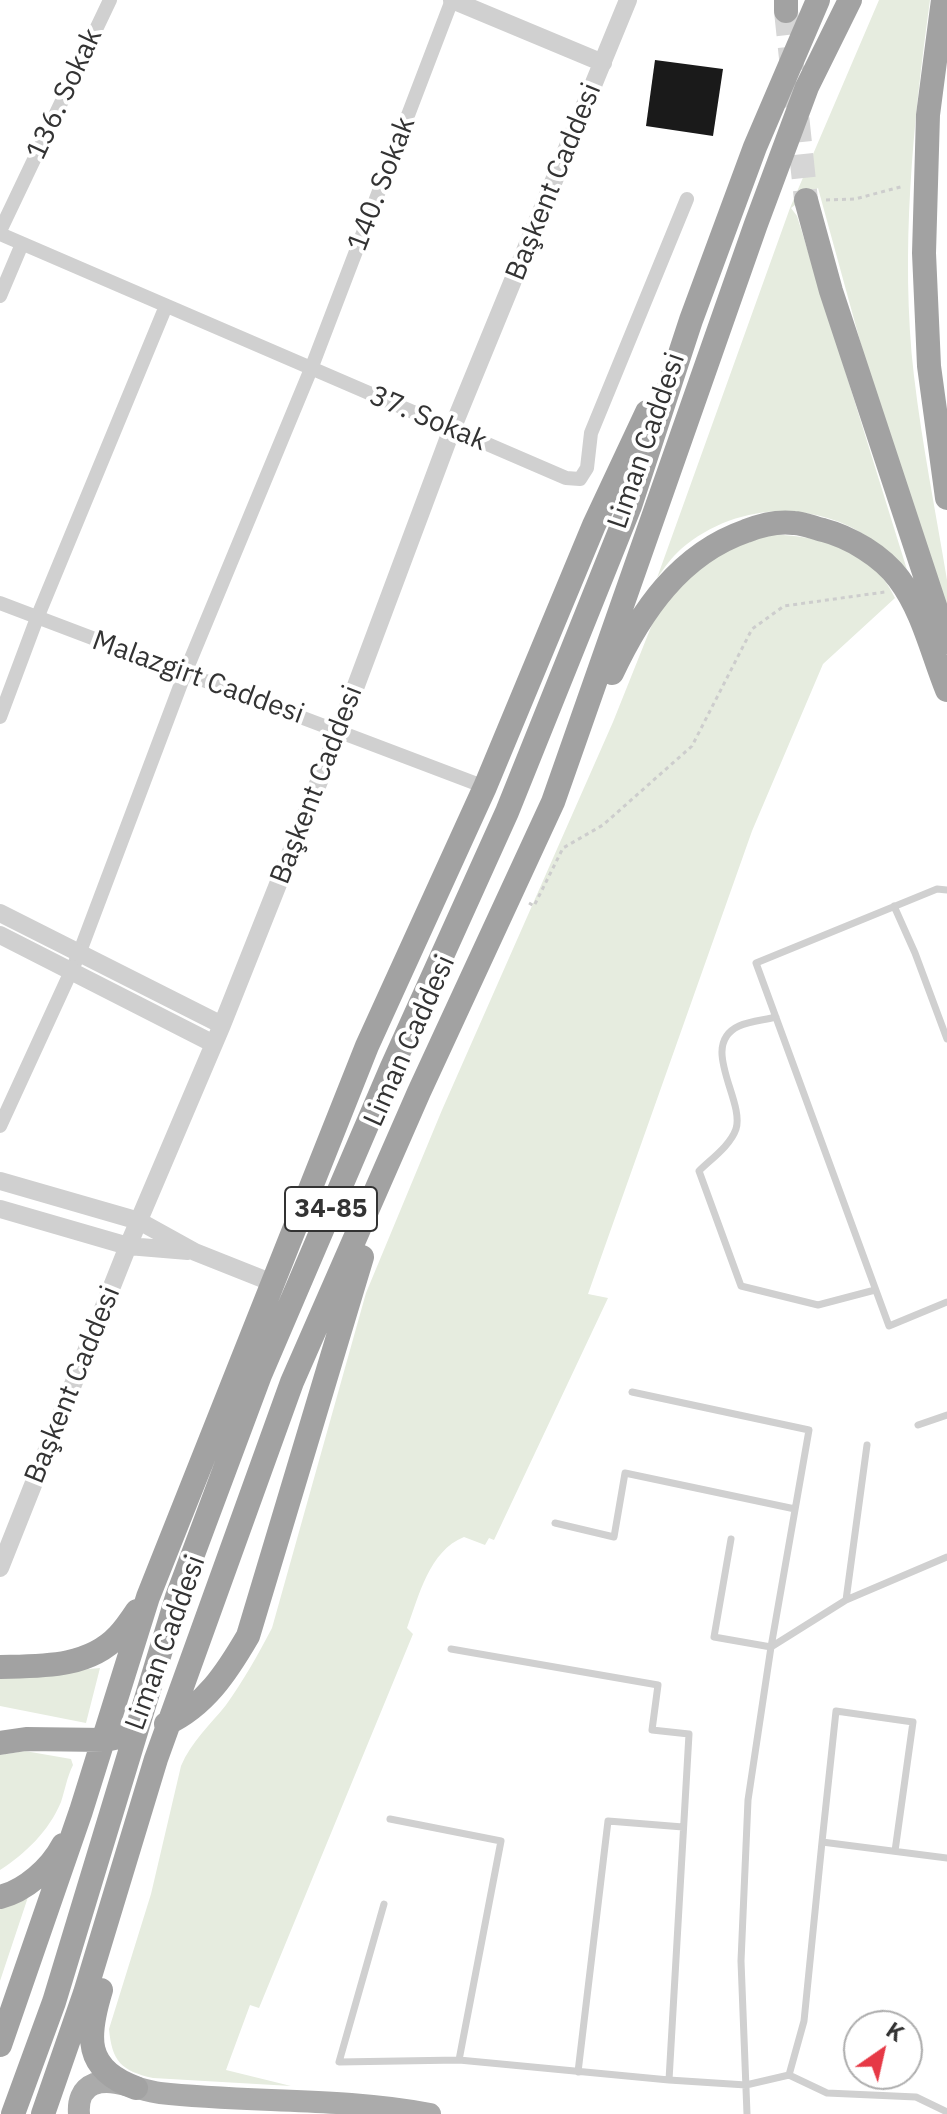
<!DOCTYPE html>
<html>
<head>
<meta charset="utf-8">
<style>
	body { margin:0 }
	#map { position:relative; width:947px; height:2114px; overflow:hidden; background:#fff; font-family:"IBM Plex Sans",sans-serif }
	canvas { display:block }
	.north { position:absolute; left:843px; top:2010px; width:80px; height:80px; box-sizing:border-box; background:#fff; border:2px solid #adadad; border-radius:50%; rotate:34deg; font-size:22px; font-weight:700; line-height:32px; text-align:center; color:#333 }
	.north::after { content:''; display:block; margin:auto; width:28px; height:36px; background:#e63946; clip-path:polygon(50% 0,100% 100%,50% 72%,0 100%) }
</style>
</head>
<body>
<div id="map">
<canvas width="947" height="2114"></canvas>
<div class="north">K</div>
</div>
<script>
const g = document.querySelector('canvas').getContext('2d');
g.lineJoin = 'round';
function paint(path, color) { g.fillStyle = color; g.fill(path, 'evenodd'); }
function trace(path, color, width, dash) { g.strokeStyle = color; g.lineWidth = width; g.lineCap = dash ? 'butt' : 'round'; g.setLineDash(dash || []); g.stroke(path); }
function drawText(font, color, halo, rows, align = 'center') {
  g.font = font + ' "IBM Plex Sans",sans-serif'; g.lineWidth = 8; g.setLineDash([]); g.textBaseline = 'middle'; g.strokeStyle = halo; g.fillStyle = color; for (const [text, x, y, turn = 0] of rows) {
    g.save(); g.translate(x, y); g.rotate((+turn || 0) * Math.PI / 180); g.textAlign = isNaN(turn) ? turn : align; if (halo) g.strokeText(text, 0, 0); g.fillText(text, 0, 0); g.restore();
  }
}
paint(new Path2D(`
	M879,0H930C913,123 900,252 914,376C922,444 936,513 947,580V606L863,352L818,188L791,208L797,216L908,573C896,562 884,548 871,539C813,498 734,503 681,549C672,557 664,568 657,578L790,208Z
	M755,534C809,534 870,543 895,598L823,664L752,831L588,1294L608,1298L494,1540L489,1538L485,1545L464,1537C429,1551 419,1596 407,1628L413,1634L259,2008L250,2005L226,2070L291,2086L153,2078C121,2071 112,2061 109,2029L151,1894L181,1766C191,1742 210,1725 226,1705C243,1681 258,1655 272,1628L366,1293L442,1110L613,722L653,622L681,583L717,549Z
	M100,1668L86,1723L0,1706V1677Z
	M25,1751L71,1759L73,1765C67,1777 65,1790 61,1802C49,1831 25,1854 0,1870V1755Z
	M32,1885L0,1981V1899Z`), '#e6ecdf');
paint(new Path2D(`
	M655,60L723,69L713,136L646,126Z`), '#1a1a1a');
trace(new Path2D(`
	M786,11L806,200`), '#d6d6d6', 24, [24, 12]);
trace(new Path2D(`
	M826,200L855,199L904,186
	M529,903L534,906L563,848L603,825L692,746L752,629L784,606L885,592`), '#cdcdcd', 3, [4, 4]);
trace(new Path2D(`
	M947,890L937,889L756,963L889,1326L947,1302
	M894,906L915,953L947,1039
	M776,1017C765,1020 750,1021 739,1026C698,1045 745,1100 736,1129C730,1146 711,1159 699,1171L741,1286L818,1305L875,1290
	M632,1392L809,1430L771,1647L748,1800L741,1961L747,2114
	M918,1425L947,1415
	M555,1523L614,1537L625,1473L795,1509
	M731,1539L714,1637L771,1647L846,1600L947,1557
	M846,1600L867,1445
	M451,1649L658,1685L652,1730L689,1734L669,2080L746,2085L789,2075L804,2021L822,1842
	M390,1819L501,1841L459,2060L669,2080
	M895,1851L913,1722L836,1711L822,1842L947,1858
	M384,1904L339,2062L459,2060
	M578,2072L608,1821L683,1827
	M789,2075L827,2093L916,2097L947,2112`), '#d0d0d0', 7);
trace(new Path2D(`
	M0,231L110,0
	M0,234L566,478L580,479L587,468L591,433L687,199
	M0,296L22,244
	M0,603L485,787
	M0,717L37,618L166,306
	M0,1126L79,954L185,673L311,369L452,0`), '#d0d0d0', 14);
trace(new Path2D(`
	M452,0L603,63
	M0,913L222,1025
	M0,935L214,1044
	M0,1181L139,1221L195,1252L273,1283
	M0,1209L128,1246L188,1251
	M0,1568L128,1246L222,1025L339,731L452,429L628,0`), '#d0d0d0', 18);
trace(new Path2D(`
	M79,2114C78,2102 81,2089 94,2084C114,2077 141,2091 160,2093C249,2103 342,2097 430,2114`), '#ababab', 22);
trace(new Path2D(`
	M943,0L928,115L924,253L929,366L947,498
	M786,11V0
	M806,200L831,291L947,642
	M612,673C641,611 680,554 746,531C761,525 778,521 794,523C803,523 814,528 823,530C850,537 882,556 899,579C923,611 932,653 947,690
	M0,1667C40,1666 88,1668 118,1636C125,1629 131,1620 137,1611
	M166,1724C205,1706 227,1672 248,1636L362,1257
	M0,1743L26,1739L105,1740L119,1737
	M0,1897C25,1891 51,1868 63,1845
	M101,1990C87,2036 83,2069 136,2088
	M0,2045L81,1811L148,1597L367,1046L485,787L594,525L647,412
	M13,2114L54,2002L177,1597L260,1375L391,1069L507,812L630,506L691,320L755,147L818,0
	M43,2114L85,1993L156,1759L292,1382L419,1092L553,802L756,224L807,87L850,0`), '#a2a2a2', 24);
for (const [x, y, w] of [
	[331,1209,92]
]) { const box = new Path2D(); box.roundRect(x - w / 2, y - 22, w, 44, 6); g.fillStyle = '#fff'; g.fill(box); trace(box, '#333', 2); }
drawText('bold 26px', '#333', null, [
	["34-85",331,1209]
]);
drawText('28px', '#333', '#fff', [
	["136. Sokak",65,94,-65],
	["Başkent Caddesi",554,182,-68],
	["140. Sokak",382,184,-69],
	["37. Sokak",428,419,23],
	["Liman Caddesi",647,441,-71],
	["Malazgirt Caddesi",198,678,20],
	["Başkent Caddesi",317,785,-69],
	["Liman Caddesi",410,1041,-66],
	["Başkent Caddesi",73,1385,-68],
	["Liman Caddesi",166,1643,-70]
]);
</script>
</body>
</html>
